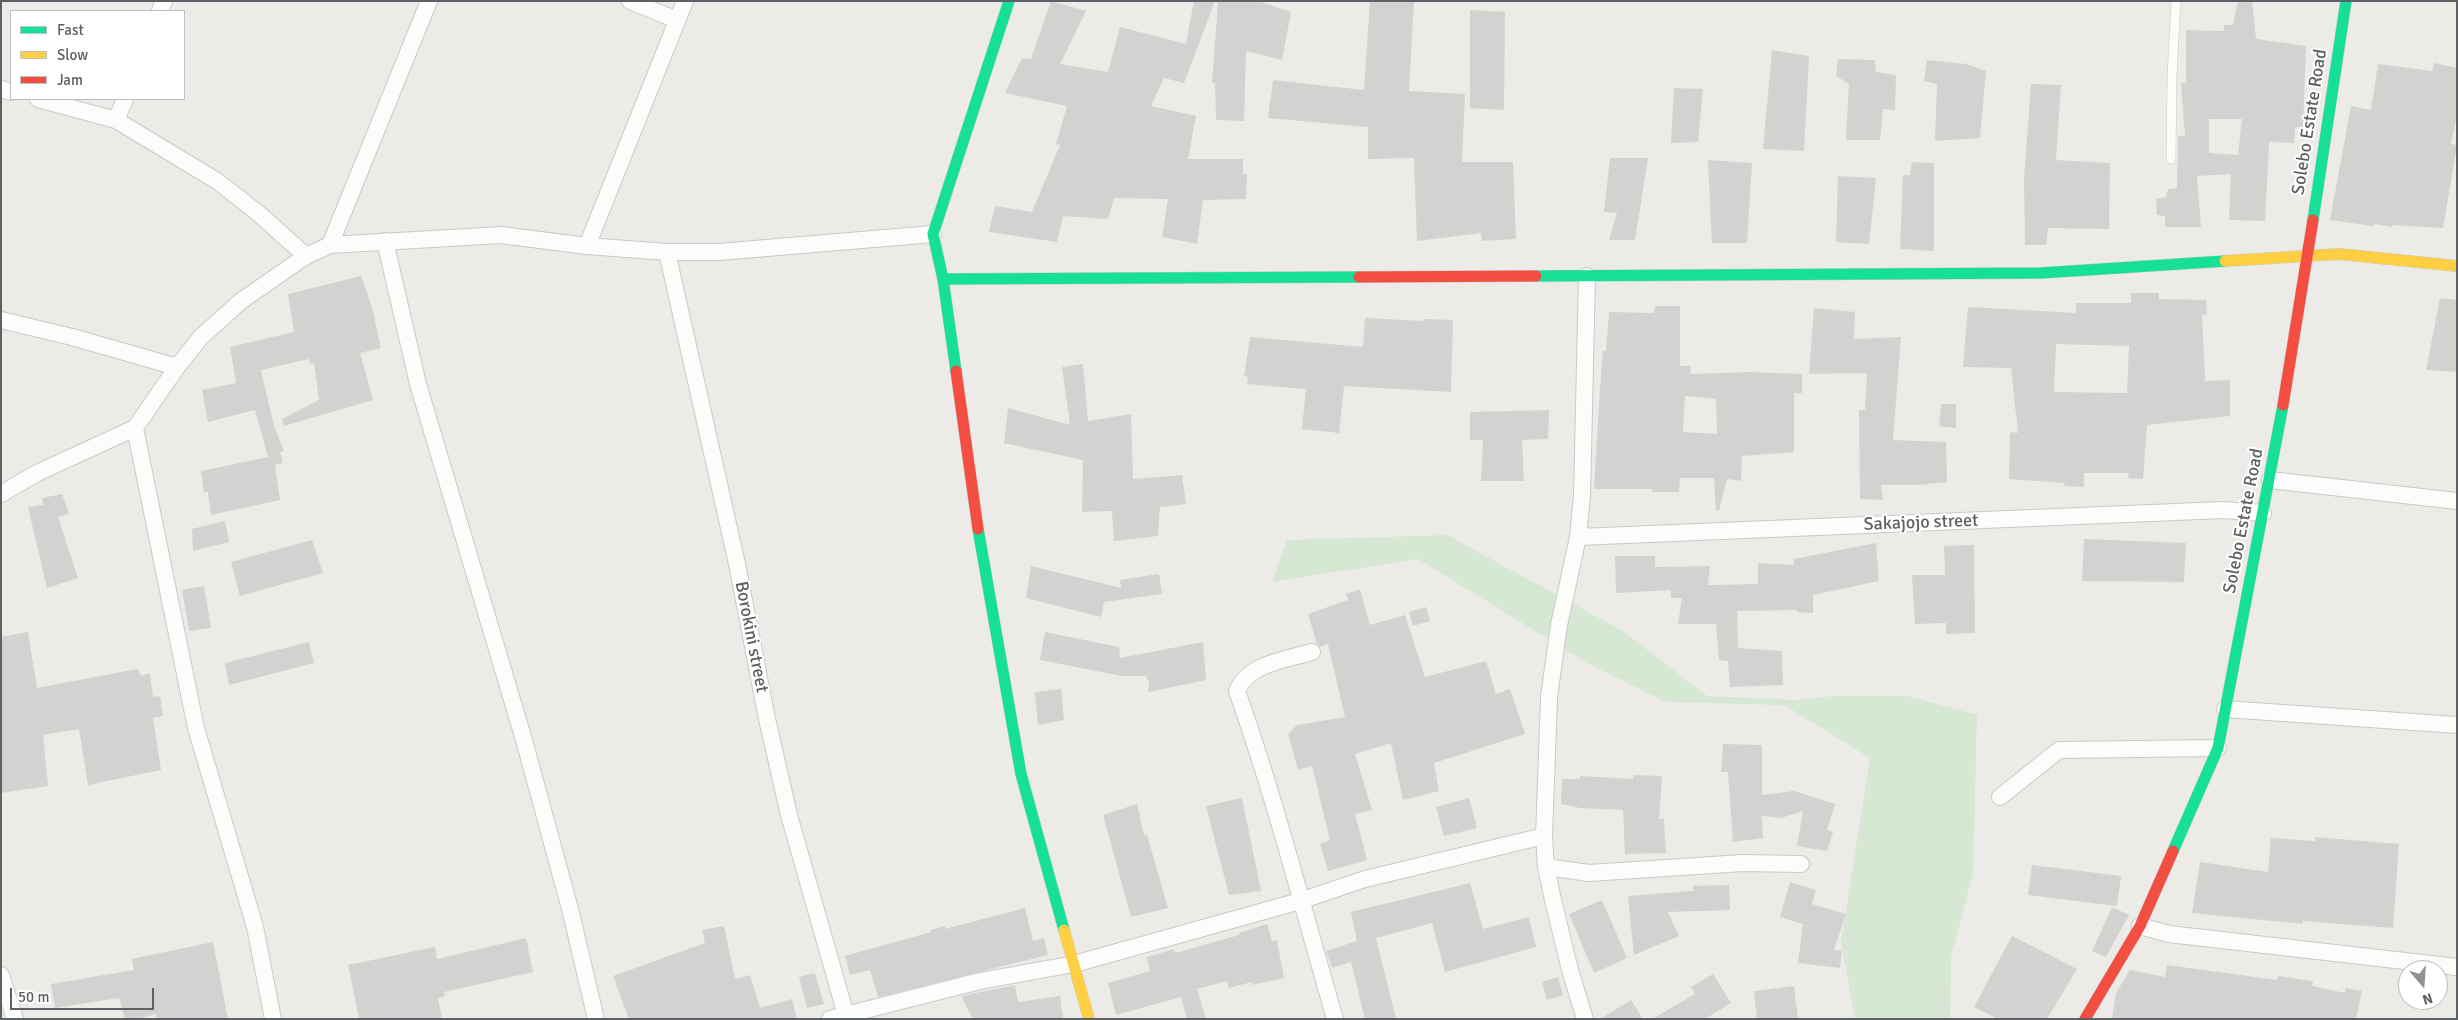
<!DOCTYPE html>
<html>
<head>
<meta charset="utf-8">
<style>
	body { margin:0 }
	#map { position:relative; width:2458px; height:1020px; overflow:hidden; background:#ecebe7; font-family:Signika,sans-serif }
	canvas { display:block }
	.frame { position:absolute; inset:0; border:2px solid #5d6064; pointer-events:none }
	.legend { position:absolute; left:10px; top:10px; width:175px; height:90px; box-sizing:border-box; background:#fff; border:1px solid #bebfc1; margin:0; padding:6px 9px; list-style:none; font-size:15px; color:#5d6064 }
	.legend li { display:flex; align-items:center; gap:10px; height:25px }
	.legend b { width:25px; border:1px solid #bebfc1 }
	.north { position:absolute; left:2398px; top:960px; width:50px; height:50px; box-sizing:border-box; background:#fff; border:1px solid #bebfc1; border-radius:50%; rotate:162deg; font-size:14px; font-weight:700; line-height:20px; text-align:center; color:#5d6064 }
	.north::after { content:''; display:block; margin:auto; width:18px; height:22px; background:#8f9192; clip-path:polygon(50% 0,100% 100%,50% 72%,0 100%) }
	.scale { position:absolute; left:10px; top:988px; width:144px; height:22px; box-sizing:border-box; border:2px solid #5d6064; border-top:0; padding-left:6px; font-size:15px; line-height:18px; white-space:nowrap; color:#5d6064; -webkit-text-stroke:4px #fff; paint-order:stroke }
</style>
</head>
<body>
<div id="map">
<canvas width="2458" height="1020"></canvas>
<div class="frame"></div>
<ul class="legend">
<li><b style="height:6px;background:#16e098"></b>Fast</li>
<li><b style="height:6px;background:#ffcf43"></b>Slow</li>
<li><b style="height:6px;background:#f24e42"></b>Jam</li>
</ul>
<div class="north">N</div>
<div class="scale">50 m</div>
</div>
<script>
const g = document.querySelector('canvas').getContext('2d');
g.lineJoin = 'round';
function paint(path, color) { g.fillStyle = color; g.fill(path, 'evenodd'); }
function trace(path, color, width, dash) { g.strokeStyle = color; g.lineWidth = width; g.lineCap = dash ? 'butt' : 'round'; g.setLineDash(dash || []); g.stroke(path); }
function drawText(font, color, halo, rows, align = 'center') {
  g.font = font + ' Signika,sans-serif'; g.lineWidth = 4; g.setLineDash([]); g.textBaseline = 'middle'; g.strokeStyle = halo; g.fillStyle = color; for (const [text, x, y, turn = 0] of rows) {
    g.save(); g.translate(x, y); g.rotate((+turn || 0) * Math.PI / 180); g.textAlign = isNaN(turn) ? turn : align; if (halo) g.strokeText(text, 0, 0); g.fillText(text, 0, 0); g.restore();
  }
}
paint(new Path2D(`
	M1447,535L1623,631L1707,696L1795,700L1834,696H1908L1977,715L1973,874L1951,957L1950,1019H1855L1841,942L1870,758L1784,705L1666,702L1589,664L1418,559L1272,582L1287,540Z`), '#d6e7d3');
paint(new Path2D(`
	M1051,1L1086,11L1060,64L1108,72L1120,27L1186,44L1194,1H1215L1184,83L1164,78L1151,106L1196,116L1188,159H1243V174H1247L1246,199L1203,200L1197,244L1162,237L1168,199L1114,198L1108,219L1063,216L1057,242L989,232L995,206L1032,212L1060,145L1056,144L1067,106L1005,93L1022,58L1031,59Z
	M1218,1H1258L1291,12L1282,60L1246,51L1244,121L1216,120L1215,83H1212Z
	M1370,1L1414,2L1409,91L1465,94L1462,162H1513L1516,239L1482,241L1481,233L1417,241L1414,158L1368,159V127L1268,118L1273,80L1364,90Z
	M2238,1H2252L2256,39L2306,46L2303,127H2295L2294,143L2269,142L2265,221L2229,220L2231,174L2197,176L2201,227H2165V216L2157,215L2156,199L2166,197L2168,189L2177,188L2178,136H2185L2181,83H2186V30L2224,31V25H2233ZM2209,119H2242L2238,155L2209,153Z
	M1470,10L1505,12L1504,110L1470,108Z
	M1772,50L1809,56L1804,151L1763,149Z
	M1838,59L1875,60L1876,72L1896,75L1895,110L1883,109L1880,140H1846L1849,84L1836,76Z
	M1927,60L1966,64L1986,71L1980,138L1935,141L1937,84L1924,81Z
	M2434,63L2457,68V114L2451,144L2457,145L2443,228L2392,225V227L2374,224L2373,226L2330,220L2351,106L2371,110L2378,64L2432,71Z
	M2031,84L2061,85L2056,160L2110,163L2109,229L2048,228L2046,245H2025L2024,180Z
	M1674,88L1703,89L1698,142L1671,143Z
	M1610,158H1648L1635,240H1609L1617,213L1604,212Z
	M1708,160L1752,163L1747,243H1712Z
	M1912,162L1934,163V251L1900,249L1903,175H1910Z
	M1838,176L1876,178L1869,244L1836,242Z
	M361,276L372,307L381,348L360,353L373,400L284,426L282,419L319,400L314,363L310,364L309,359L261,370L274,426L284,451L280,452L283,463L275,465L280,500L211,515L208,492L204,493L201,471L268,457L255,410L208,422L202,390L236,383L230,347L294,332L288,294Z
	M2131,293H2159V299L2206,300L2207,314L2202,315L2205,381L2230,380V416L2147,425L2143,479L2128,478L2129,473H2084V487L2065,486L2064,483L2009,479L2010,432L2018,433L2011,368L1963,367L1968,307L2076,313V303H2131ZM2056,344L2129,346L2127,393L2054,392Z
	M2440,298L2457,300V372L2426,370Z
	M1655,306H1680V366H1691L1690,374L1749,372L1802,374V393H1794V452L1742,456L1741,481L1727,479L1719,511L1716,510L1714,478H1680L1679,492H1652V489H1594L1600,388L1603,351H1606L1609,312L1654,313ZM1685,396L1716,399L1717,434L1683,432Z
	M1814,308L1855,312L1854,339L1901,337L1893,440L1946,442L1947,482L1917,485H1881L1883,500L1860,499L1859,410H1865L1867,373L1809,374Z
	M1365,318L1423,321V319L1453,320L1451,392L1344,386L1339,433L1302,429L1306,389L1247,384L1248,377L1244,376L1250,337L1363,347Z
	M1083,364L1088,421L1131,414L1133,479L1182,475L1186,504L1160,507L1158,536L1114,541L1112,511L1082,512L1083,460L1004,443L1008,408L1070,425L1062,367Z
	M1941,404H1956V428L1939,426Z
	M1549,410L1548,439L1522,440L1524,481H1481L1483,440H1470V412Z
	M62,494L69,514L58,517L78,578L47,588L28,507L43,505L42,498Z
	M225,521L229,542L193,551L192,529Z
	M2084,539L2186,543L2184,582L2082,581Z
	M312,540L323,573L240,596L231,562Z
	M1876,543L1879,581L1813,595V613L1797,612V610L1737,611L1738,648L1782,651L1783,685L1730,687L1728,661L1719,660L1716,624H1678L1682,598H1671V590L1616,593L1615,556H1655V567L1710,566L1708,585L1758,584V563L1794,565V559Z
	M1974,545L1975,633L1946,634V623L1915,624L1912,575H1945L1944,546Z
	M1031,566L1121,588L1120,580L1159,574L1162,594L1104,602L1101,617L1026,598Z
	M204,586L211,628L189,631L182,590Z
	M1360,589L1370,625L1405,615L1425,677L1486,661L1496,694L1510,689L1525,734L1434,763L1439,791L1403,800L1391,743L1355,754L1372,810L1355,814L1367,860L1328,871L1320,844L1330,840L1312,766L1298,770L1288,734L1297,725L1345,717L1328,644L1320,647L1317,644L1308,614L1348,600L1346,594Z
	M1426,607L1430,621L1413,626L1409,612Z
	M28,632L37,688L137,669L142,676L150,673L153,697L160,696L163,716L153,718L161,770L88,785L79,729L43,735L48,786L1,793V637Z
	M1045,632L1119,647L1120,658L1203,642L1206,680L1148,692L1149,682L1146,676H1122L1040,660Z
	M309,642L314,663L229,685L225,663Z
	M1061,689L1064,720L1038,725L1035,692Z
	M1723,744L1762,745V795L1794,791L1835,804L1827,830L1833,832L1827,851L1797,846L1803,811L1781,818L1762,816L1763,838L1733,842L1728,772H1721Z
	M1634,775L1662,776L1659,819H1664L1666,853L1625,854L1623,810L1580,808L1561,804L1562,779H1580V776L1633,779Z
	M1242,798L1261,891L1229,895L1206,806Z
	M1469,798L1477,828L1444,836L1436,807Z
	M1137,804L1144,835H1147L1168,908L1131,917L1103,815Z
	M2315,837L2399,844L2393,928L2303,921V924L2192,913L2200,862L2268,872L2271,838L2315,841Z
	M2032,865L2121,876L2117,906L2028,895Z
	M1790,882L1816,890L1812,904L1846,914L1834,950L1842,951L1840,968L1798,963L1803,924L1780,917Z
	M1470,883L1483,929L1529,917L1536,947L1445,972L1432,923L1376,938L1396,1019H1365L1351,962L1332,968L1326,951L1357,941L1351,912Z
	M1729,885L1730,910L1668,912L1679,936L1634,955L1628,896L1693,891V886Z
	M1602,900L1627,958L1594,973L1569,914Z
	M2112,907L2129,915L2106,957L2092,951Z
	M1025,908L1033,941L1044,938L1048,955L878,997L870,970L850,975L845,956L931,932L930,930L945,926V929Z
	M1267,924L1272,941L1277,940L1284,978L1252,985V982L1229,988L1227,981L1197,989L1206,1019H1187L1181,997L1116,1015L1108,983L1150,971L1147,957L1174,949L1175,953L1239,935V933Z
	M724,926L735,979L750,975L760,1008L792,999L797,1019H629L613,976L705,943L702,930Z
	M2012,936L2077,969L2047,1019H1998L1974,1007Z
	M526,938L533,972L444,992L445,996L438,998L442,1019H359L348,965L435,947L437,959Z
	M213,942L228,1019H157L156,1014L138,1019H125L119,998L55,1008L51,984L134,970L132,959Z
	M2167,965L2277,980L2278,976L2313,981L2312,986L2345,993L2346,988L2362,991L2356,1019H2112L2116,993L2130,970L2165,977Z
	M815,973L824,1004L807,1008L799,977Z
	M1713,974L1731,1003L1705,1019H1652L1695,994L1691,987Z
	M1558,977L1563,995L1547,1000L1542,982Z
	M1015,985L1018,1002L1060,996L1063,1019H973L961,996Z
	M1794,986L1798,1019H1757L1754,991Z
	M1631,1000L1643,1019H1600Z`), '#d3d2d0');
const lane = new Path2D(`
	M2171,159L2172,76L2176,1`);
const street = new Path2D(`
	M630,1L677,20
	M160,11L164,1
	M1,89L11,92
	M38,99L116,120L217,181L258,213L306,256
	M116,120L125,99
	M385,241L418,384L524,740L570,909L596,1019
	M330,245L429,1
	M587,246L685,1
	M667,252L737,564L767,719L789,815L847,1019
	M1,320L72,337L177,367
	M135,428L196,728L255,927L273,1019
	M2270,480L2457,501
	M1,494L37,473L135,428L177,367L201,337L241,301L306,256L330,245L501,235L587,246L667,252H719L933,234
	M1578,537L2223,510L2263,513
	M1312,652C1285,660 1249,663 1237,691C1275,798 1303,909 1335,1019
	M2225,709L2457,725
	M2000,797L2059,750L2218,748
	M1546,867L1589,873L1743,863L1801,864
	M2140,926L2169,934L2457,967
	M1,975L15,1019
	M830,1019L980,981L1074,964L1300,901L1365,879L1544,836
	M1585,1019L1570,970L1553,900L1546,867L1544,836L1549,697L1559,625L1578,537L1582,496L1587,276`);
const fast = new Path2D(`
	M2313,220L2346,1
	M1536,276L2041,273L2225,261
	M943,279L1359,277
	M956,371L943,279L933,234L1009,1
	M978,529L1021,774L1064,930
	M2173,851L2218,748L2283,405`);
const slow = new Path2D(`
	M2225,261L2339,254L2457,266
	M1064,930L1089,1019`);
const jam = new Path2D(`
	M1359,277L1536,276
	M956,371L978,529
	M2283,405L2313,220
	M2085,1019L2140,926L2173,851`);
trace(lane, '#c9c9c9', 10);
trace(street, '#c9c9c9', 18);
trace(fast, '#c9c9c8', 12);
trace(slow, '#c9c9c8', 12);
trace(jam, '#c9c9c8', 12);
trace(lane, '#fcfcfb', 9);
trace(street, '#fcfcfb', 16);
trace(fast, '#16e098', 11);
trace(slow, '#ffcf43', 11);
trace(jam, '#f24e42', 11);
drawText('18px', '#5d6064', '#fff', [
	["Solebo Estate Road",2310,122,-81],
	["Solebo Estate Road",2244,521,-79],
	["Sakajojo street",1921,523,-2],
	["Borokini street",751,637,79]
]);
</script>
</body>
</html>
